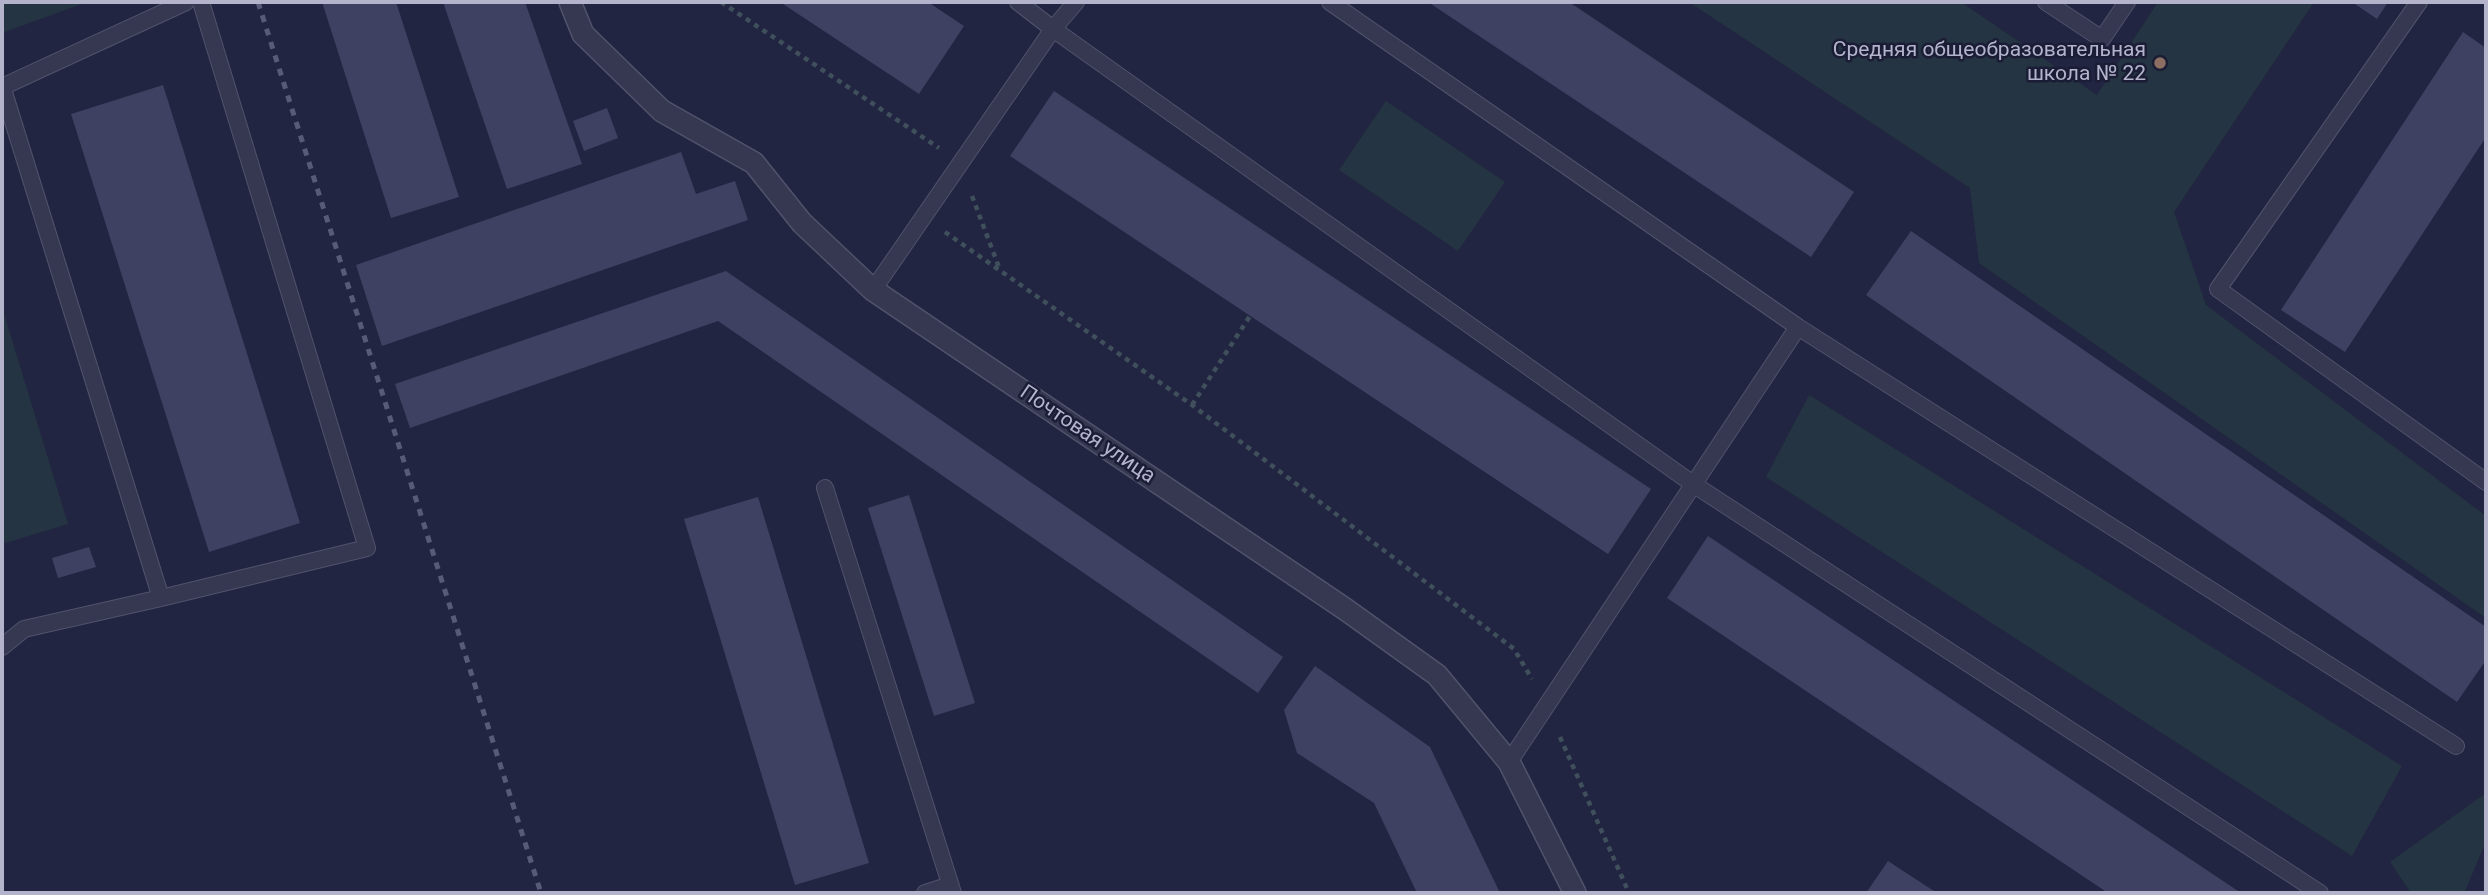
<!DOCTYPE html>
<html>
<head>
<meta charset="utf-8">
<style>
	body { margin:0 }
	#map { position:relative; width:2488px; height:895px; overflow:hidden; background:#222541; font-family:Roboto,sans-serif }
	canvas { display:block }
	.frame { position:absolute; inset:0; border:4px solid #b3b4cb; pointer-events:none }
</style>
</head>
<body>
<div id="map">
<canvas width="2488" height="895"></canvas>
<div class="frame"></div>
</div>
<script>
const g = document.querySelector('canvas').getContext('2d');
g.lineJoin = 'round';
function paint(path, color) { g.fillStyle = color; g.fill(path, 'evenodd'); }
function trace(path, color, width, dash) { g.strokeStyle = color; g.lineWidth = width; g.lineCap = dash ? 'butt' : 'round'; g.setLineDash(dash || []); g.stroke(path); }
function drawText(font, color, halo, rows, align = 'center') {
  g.font = font + ' Roboto,sans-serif'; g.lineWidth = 5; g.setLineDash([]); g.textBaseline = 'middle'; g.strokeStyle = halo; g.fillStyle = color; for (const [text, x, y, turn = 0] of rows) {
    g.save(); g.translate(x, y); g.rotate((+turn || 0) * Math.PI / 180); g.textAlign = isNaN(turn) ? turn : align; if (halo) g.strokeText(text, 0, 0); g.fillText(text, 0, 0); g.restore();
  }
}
paint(new Path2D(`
	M2,2H87L2,33Z
	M1689,2H1961L2097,95L2158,2H2314L2174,212L2206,305L2486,516V618L1979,263L1970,188Z
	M1386,101L1505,182L1458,251L1339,170Z
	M2,307L68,524L2,544Z
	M1809,395L2402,766L2352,856L1766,477Z
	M2486,793V842L2464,893H2411L2390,862Z`), '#243442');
paint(new Path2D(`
	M322,2H396L459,197L391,218Z
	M443,2H525L582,164L507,189Z
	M780,2H928L964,26L919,94Z
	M1428,2H1569L1854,192L1811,257Z
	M2352,2H2388L2377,19Z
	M2463,32L2486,48V137L2345,352L2281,310Z
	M163,85L300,523L209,552L71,114Z
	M1054,91L1651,489L1608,554L1010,156Z
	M607,108L618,138L584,151L573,121Z
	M681,152L696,194L735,181L748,220L382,346L356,265Z
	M1911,231L2486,627V660L2457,702L1866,295Z
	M726,271L1283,657L1258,693L718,321L410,428L395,384Z
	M909,495L975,703L934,716L868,508Z
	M758,497L869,863L795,885L684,519Z
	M1708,536L2241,893H2108L1667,598Z
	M89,547L96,567L58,578L52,558Z
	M1315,666L1430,747L1500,893H1417L1374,803L1297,753L1284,710Z
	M1888,861L1937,893H1866Z`), '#3e4162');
const service = new Path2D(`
	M1018,2L1053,29L1693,484L2320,893
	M1330,2L1798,327L2456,746
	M2046,2L2102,39L2127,2
	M2419,2L2218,289L2486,482
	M2,87L186,2
	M873,290L1053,29L1076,2
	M825,488L953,893
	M161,598L367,548L201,2
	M2,647L24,629L161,598L2,86
	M1509,762L1798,327
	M925,893L950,885`);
const minor = new Path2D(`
	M570,2L583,34L662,111L754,163L802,223L873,290L1345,609L1437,675L1509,762L1575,893`);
trace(service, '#51536b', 18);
trace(minor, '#51536b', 24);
trace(new Path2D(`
	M721,2L939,148
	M972,196L1000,270
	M945,232L1192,405L1514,649L1532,679
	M1192,405L1250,316
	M1560,737L1629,893`), '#3f505c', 4.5, [5, 5]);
trace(service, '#363851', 16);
trace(minor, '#363851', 21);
trace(new Path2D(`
	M258,2L541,893`), '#585a78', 5, [7, 7]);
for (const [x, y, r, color] of [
	[2160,63,7,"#8d6e63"]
]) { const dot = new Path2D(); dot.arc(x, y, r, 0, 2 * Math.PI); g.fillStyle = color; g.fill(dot); trace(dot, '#1b1d36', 2.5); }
drawText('21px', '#b3b4cb', '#1b1d36', [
	["Средняя общеобразовательная",2146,51],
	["школа № 22",2146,75]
], 'right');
drawText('21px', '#b3b4cb', '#1b1d36', [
	["Почтовая улица",1087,435,34]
]);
</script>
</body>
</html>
